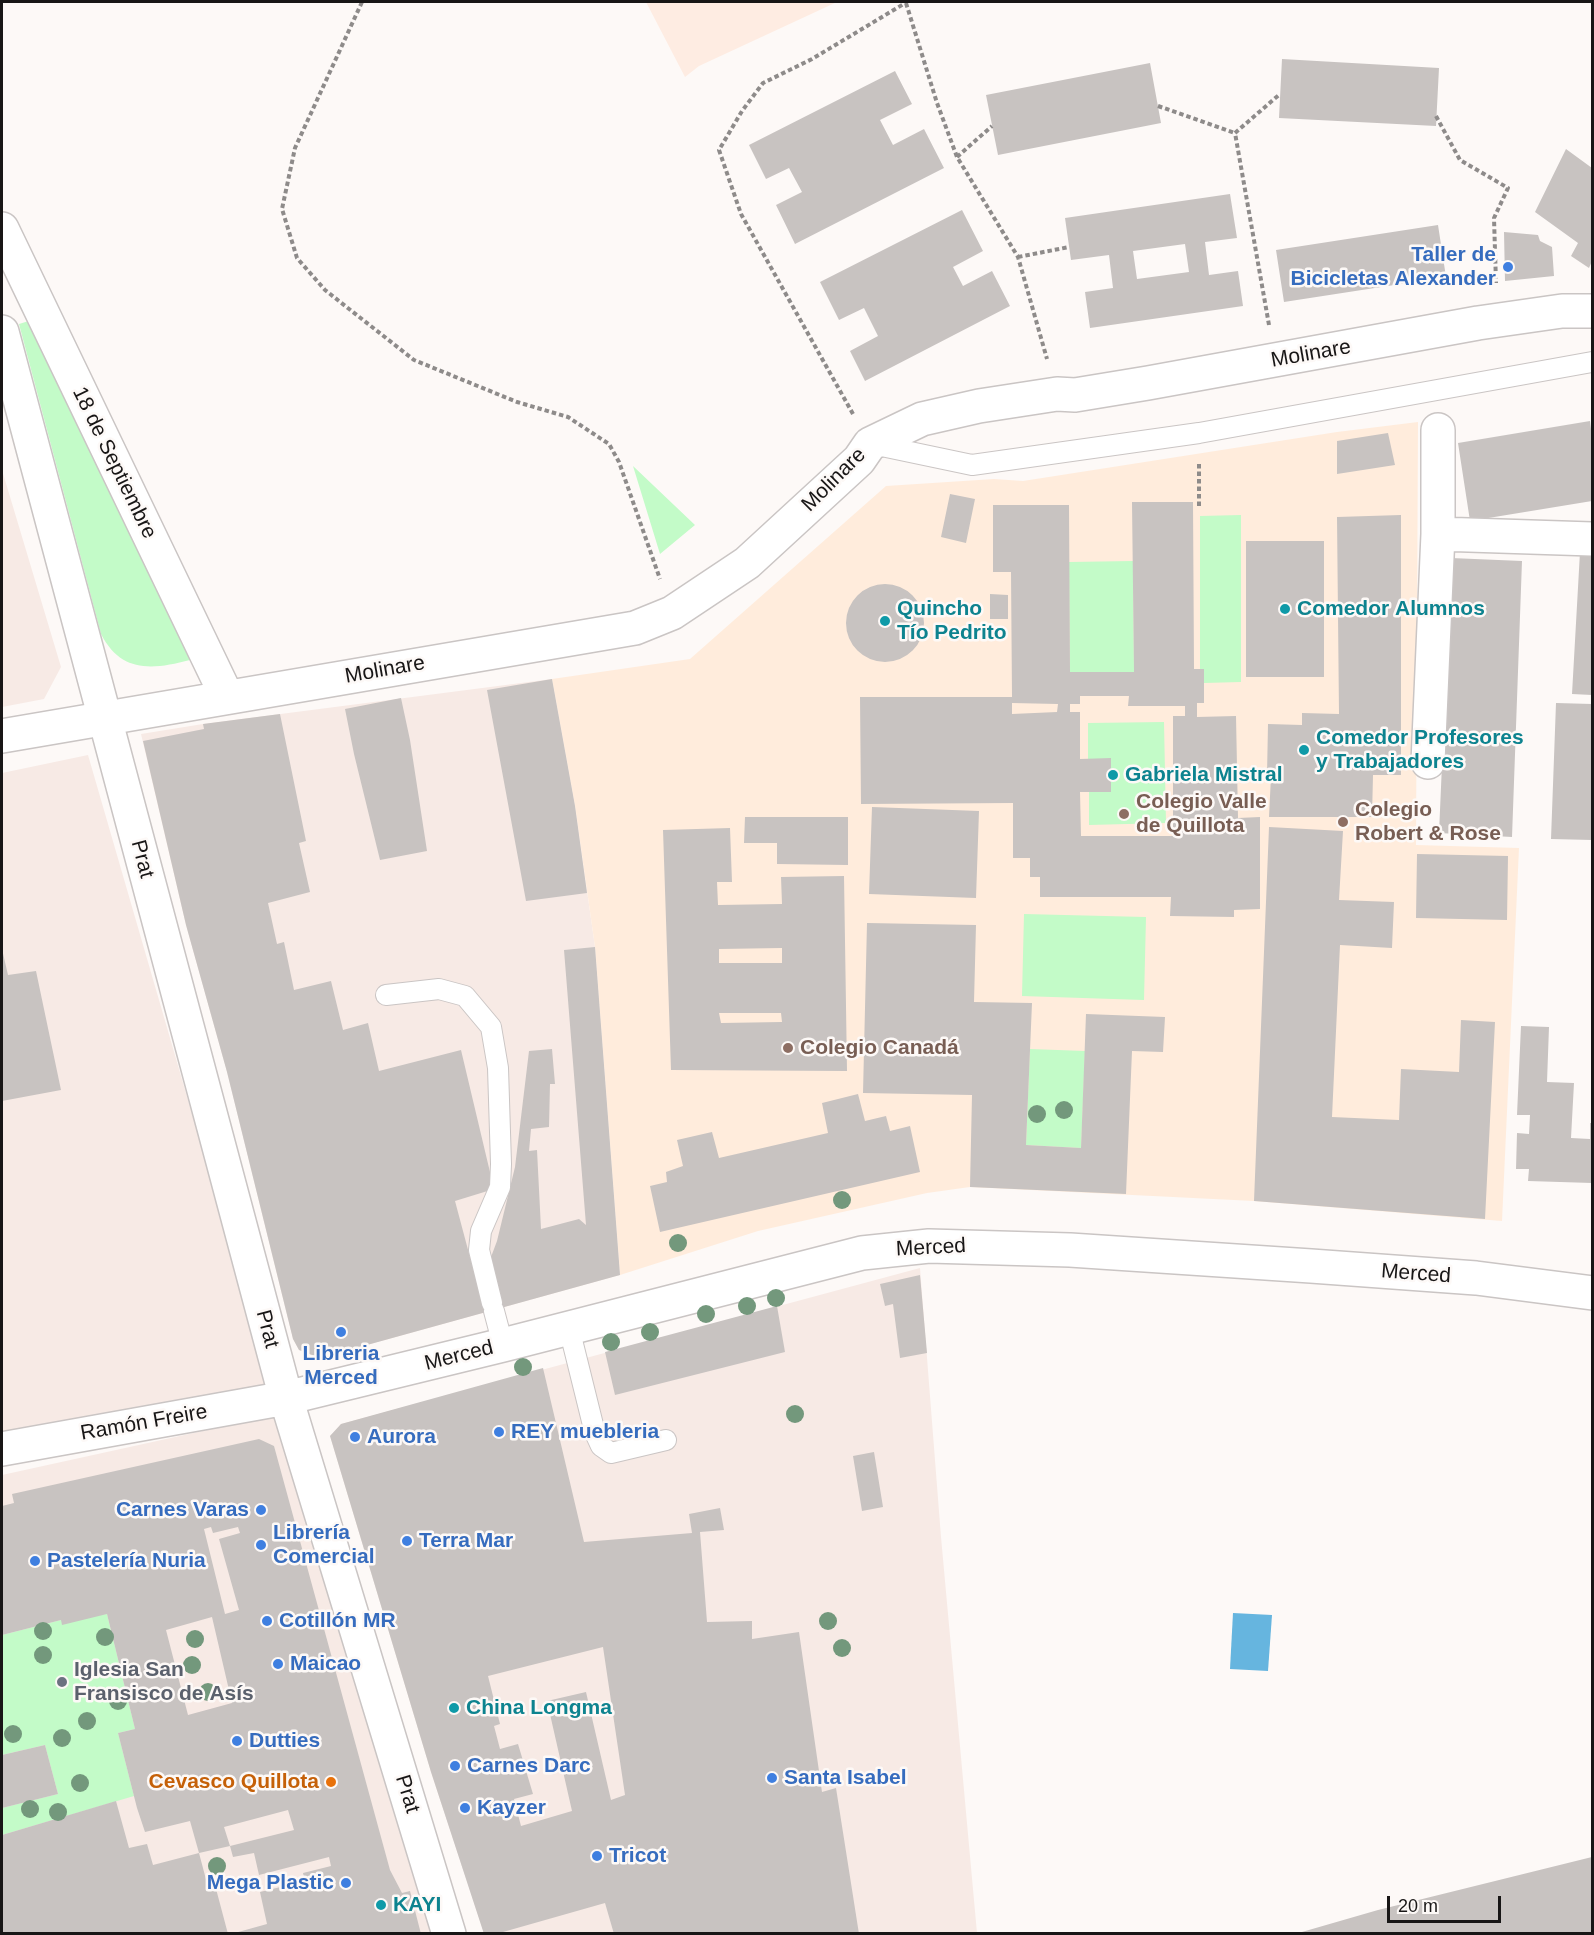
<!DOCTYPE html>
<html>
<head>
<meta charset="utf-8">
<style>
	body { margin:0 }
	#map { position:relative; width:1594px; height:1935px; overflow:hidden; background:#fdf9f7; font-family:Helvetica,sans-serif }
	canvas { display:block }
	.frame { position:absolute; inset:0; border:3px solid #181616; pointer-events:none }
	.scale { position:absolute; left:1387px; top:1896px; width:114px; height:27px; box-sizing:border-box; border:3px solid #181616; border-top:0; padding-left:8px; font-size:18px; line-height:21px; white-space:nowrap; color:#181616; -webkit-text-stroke:4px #fdf9f7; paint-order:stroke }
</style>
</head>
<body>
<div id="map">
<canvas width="1594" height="1935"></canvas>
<div class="frame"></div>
<div class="scale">20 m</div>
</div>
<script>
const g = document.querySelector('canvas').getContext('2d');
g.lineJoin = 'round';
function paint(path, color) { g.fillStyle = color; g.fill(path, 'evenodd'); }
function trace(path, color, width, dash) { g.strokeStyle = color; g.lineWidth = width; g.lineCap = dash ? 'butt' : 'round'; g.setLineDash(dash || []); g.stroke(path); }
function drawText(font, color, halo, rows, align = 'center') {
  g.font = font + ' Helvetica,sans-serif'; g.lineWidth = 5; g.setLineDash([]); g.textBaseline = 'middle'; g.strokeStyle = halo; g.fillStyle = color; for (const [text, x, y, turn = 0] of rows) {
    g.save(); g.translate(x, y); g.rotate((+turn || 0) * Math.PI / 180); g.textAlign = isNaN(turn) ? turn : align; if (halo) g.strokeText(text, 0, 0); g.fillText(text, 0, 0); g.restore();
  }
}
paint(new Path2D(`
	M2,470L61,667L44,699L2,707Z
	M552,679L575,806L595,947L620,1275L320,1358L311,1355L299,1350L293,1339L227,1072L186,925L141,734L203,724Z
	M88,755L272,1390L2,1442V773Z
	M920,1268L941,1537L977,1933H484L431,1772L330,1436L341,1424Z
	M280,1414L434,1933H2V1475Z`), '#f7eae5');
paint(new Path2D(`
	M646,2H837L699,66L685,77Z`), '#feece2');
paint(new Path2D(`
	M1418,422L1416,845L1519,848L1502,1221L1254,1201L970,1187L927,1193L758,1231L620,1275L595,947L575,806L552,679L690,659L886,486L994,479L1023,481L1337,432Z`), '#ffecdc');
paint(new Path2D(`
	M32,320L190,660C152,670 121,673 101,634L19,324Z
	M633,466L695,525L660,554Z
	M1241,515V682L1204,683V669H1200V516Z
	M1133,561L1134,672H1070L1069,562Z
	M1164,722L1166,823L1089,825V792L1111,791V759H1088V723Z
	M1024,914L1146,917L1144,1000L1022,996Z
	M1030,1049L1085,1051L1081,1148L1026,1145Z
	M107,1614L135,1729L118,1733L134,1796L2,1835V1808L58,1794L45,1745L2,1755V1635L61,1620Z`), '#c3fbc8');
paint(new Path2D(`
	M1233,1613L1272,1615L1268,1671L1230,1669Z`), '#66b5df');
paint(new Path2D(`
	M1282,59L1439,68L1436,126L1279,118Z
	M1150,63L1161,123L998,155L986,95Z
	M895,71L912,104L880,120L893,145L924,129L944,168L795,244L776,205L802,192L789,168L766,179L749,145Z
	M1566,149L1592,168V261L1589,268L1571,256L1578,243L1535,212Z
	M1230,194L1237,238L1205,242L1209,275L1238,271L1243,306L1090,328L1085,292L1113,288L1109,255L1071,260L1065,218ZM1185,244L1189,272L1137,279L1133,251Z
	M962,210L983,251L953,267L963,286L992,271L1010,306L865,381L850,351L878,336L864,308L839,320L820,282Z
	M1438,225L1446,277L1284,302L1276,250Z
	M1504,232L1538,235L1540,241L1552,247L1554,276L1505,281Z
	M1590,421L1592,437V501L1470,521L1458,443Z
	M1388,433L1395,465L1337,474V441Z
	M950,494L975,499L966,543L941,537Z
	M1132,502H1193L1194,669H1204V703H1197V717L1236,716L1238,818L1260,817V909L1234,910V917L1170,916L1171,897H1040V877H1030V858H1013V803L861,804L860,697H1012L1011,572H993V505H1069L1070,672H1134ZM1080,696H1129L1128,706H1185V716H1173V836H1081L1080,792H1111V758L1080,759V712H1070V704H1080ZM1012,703L1058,704L1057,712L1012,714Z
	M1401,515V775H1373L1372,817H1269L1271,776L1267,775L1268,724L1302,725V713L1339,714L1337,517Z
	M1246,541H1324V677H1246Z
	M1580,552H1592V695L1572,694Z
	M1451,558L1522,561L1512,837L1439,833Z
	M846 623a39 39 0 1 1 78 0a39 39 0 1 1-78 0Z
	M990,594L1008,595V619H990Z
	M552,679L575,806L587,893L526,901L487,690Z
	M401,698L410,740L427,851L380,860L354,754L345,709Z
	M1556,703L1592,704V840L1551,839Z
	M280,714L306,841L299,843L310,892L268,903L277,944L284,942L294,990L331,981L343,1030L368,1023L379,1071L461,1050L494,1189L455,1201L483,1306L491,1257L497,1241L515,1167L529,1051L552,1049L555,1084H550L549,1127L531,1129L529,1151L537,1150L541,1229L579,1219L586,1225L564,950L595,947L620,1275L320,1358L299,1350L293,1339L227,1072L186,925L143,741L204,729L203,724Z
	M872,807L979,811L976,898L869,894Z
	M745,817H848V865L777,864V843H744Z
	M1269,827L1343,831L1339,900L1394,902L1392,948L1340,945L1332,1117L1399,1120L1401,1069L1459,1072L1461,1020L1495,1022L1485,1219L1254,1201Z
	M730,828L732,882H717L718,905L782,904L781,877L844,876L847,1071L671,1070L663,830ZM782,948V963H719V949ZM719,1013H781L782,1022L721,1023Z
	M1417,854L1508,856L1507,920L1416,918Z
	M867,923L976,925L974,1002L1032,1003L1026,1145L1081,1148L1086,1014L1165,1017L1163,1052L1132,1051L1126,1194L970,1187L972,1095L863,1093Z
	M2,949L8,975L36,971L61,1090L2,1101Z
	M1521,1026L1549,1027L1547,1082L1574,1083L1571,1138L1590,1139V1123H1592V1183L1528,1181L1529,1169H1516L1517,1133L1529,1134L1530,1115H1517Z
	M858,1094L865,1121L886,1116L890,1131L910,1126L920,1172L660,1232L650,1186L667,1182L666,1172L683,1166L677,1140L712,1132L719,1158L828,1133L822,1103Z
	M920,1275L927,1353L900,1358L893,1304L885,1306L880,1284Z
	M777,1306L785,1352L615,1395L605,1352Z
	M543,1368L584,1542L692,1533L689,1514L720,1508L724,1530L700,1532L707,1622L752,1621V1639L799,1632L822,1792L836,1788L859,1934H614L605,1903L496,1934H484L431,1772L330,1436L341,1424ZM603,1647L625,1795L611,1800L586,1692L547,1701L572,1811L521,1826L514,1799L533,1794L518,1744L500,1749L494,1726L500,1724L488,1676Z
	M259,1439L274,1446L390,1870L402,1893L410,1891L421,1934H231L267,1924L260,1892L305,1881L303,1873L331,1866L329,1857L259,1875L254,1853L233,1857L230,1846L294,1830L288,1810L224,1827L230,1846L199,1853L190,1821L145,1832L137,1808L118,1733L135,1729L107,1614L62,1625L61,1620L2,1635V1506L14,1503L12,1494ZM211,1527L213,1533L238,1527L240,1533L219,1539L239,1610L225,1614L204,1529ZM212,1617L232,1703L188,1715L166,1630Z
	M874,1452L883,1507L862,1511L853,1456Z
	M45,1745L58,1794L2,1808V1755Z
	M116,1801L129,1848L147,1844L153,1865L199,1853L208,1887L215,1885L228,1934H2V1835Z
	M1592,1857V1934H1295L1378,1910Z`), '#c8c3c1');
const lane = new Path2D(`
	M872,444L972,465L1199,433L1592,362
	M386,995L439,989L465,996L491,1027L498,1068L501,1164L500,1187L481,1231L479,1250L492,1303
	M494,1311L503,1345
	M569,1328L595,1433L601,1446L611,1453L666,1440`);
const street = new Path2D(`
	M2,229L227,697
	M1438,534L1592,539
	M2,736L635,628L672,613L747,563L859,460L870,444L922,419L979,406L1057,394L1075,395L1148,383L1478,323L1562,311H1592
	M1428,762L1438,534V430`);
const secondary = new Path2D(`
	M2,332L286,1398L449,1934
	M2,1449L286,1398L503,1345L862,1253L929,1246L1070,1250L1311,1266L1476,1278L1592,1293`);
trace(lane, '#cac5c4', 22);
trace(street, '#cac5c4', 36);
trace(secondary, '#cac5c4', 36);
trace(new Path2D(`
	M362,2L295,148L282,209L297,258L325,290L414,360L517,402L568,417L609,444L619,462L660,579
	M906,3L937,103L957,157L1018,257L1047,359
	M1158,106L1235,133
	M1436,116L1460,160L1508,188L1494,218L1496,283
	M957,157L992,126
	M1018,257L1069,247
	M1269,325L1235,133L1280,94
	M853,414L741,214L719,150L742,111L763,83L812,59L907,2
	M1199,506V464`), '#8e8b8a', 4, [4.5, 3]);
trace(lane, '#fff', 20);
trace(street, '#fff', 33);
trace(secondary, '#fff', 33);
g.fillStyle = '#73987c';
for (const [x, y] of [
	[1064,1110],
	[1037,1114],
	[842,1200],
	[678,1243],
	[776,1298],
	[747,1306],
	[706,1314],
	[650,1332],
	[611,1342],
	[523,1367],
	[795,1414],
	[828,1621],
	[43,1631],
	[105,1637],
	[195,1639],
	[842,1648],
	[43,1655],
	[192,1665],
	[208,1692],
	[118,1701],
	[87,1721],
	[13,1734],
	[62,1738],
	[80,1783],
	[30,1809],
	[58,1812],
	[217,1866]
]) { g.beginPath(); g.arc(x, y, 9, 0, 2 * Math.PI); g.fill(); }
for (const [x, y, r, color] of [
	[1508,267,6,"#3f7fe0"],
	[1285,609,6,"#0f9aa8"],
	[885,621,6,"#0f9aa8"],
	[1304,750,6,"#0f9aa8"],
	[1113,775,6,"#0f9aa8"],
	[1124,814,6,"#8d6e63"],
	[1343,822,6,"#8d6e63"],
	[788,1048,6,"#8d6e63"],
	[341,1332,6,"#3f7fe0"],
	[499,1432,6,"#3f7fe0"],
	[355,1437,6,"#3f7fe0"],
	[261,1510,6,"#3f7fe0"],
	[407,1541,6,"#3f7fe0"],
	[261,1545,6,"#3f7fe0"],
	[35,1561,6,"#3f7fe0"],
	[267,1621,6,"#3f7fe0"],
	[278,1664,6,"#3f7fe0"],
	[62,1682,6,"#6b7280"],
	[454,1708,6,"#0f9aa8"],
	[237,1741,6,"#3f7fe0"],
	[455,1766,6,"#3f7fe0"],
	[772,1778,6,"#3f7fe0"],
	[331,1782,6,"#e8710a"],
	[465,1808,6,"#3f7fe0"],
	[597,1856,6,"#3f7fe0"],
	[346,1883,6,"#3f7fe0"],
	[381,1905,6,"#0f9aa8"]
]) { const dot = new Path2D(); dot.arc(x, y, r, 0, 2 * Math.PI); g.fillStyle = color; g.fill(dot); trace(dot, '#fdf9f7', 2); }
drawText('bold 21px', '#366cbe', '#fdf9f7', [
	["Taller de",1496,255,"right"],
	["Bicicletas Alexander",1496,279,"right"],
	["Libreria",341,1354,"center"],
	["Merced",341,1378,"center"],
	["REY muebleria",511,1432],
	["Aurora",367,1437],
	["Carnes Varas",249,1510,"right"],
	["Librería",273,1533],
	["Comercial",273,1557],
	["Terra Mar",419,1541],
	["Pastelería Nuria",47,1561],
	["Cotillón MR",279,1621],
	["Maicao",290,1664],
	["Dutties",249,1741],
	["Carnes Darc",467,1766],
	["Santa Isabel",784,1778],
	["Kayzer",477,1808],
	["Tricot",609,1856],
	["Mega Plastic",334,1883,"right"]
], 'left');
drawText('21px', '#181616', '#fdf9f7', [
	["Molinare",1311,354,-10],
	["18 de Septiembre",114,463,64],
	["Molinare",834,480,-45],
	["Molinare",385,670,-10],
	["Prat",142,859,75],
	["Merced",931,1248,-3],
	["Merced",1416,1274,4],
	["Prat",267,1329,75],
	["Merced",459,1356,-14],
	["Ramón Freire",144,1423,-10],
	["Prat",407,1794,73]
]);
drawText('bold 21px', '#0d838f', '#fdf9f7', [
	["Quincho",897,609],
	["Tío Pedrito",897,633],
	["Comedor Alumnos",1297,609],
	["Comedor Profesores",1316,738],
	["y Trabajadores",1316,762],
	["Gabriela Mistral",1125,775],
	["China Longma",466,1708],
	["KAYI",393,1905]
], 'left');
drawText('bold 21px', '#785e54', '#fdf9f7', [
	["Colegio Valle",1136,802],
	["de Quillota",1136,826],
	["Colegio",1355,810],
	["Robert & Rose",1355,834],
	["Colegio Canadá",800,1048]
], 'left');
drawText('bold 21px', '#5b616d', '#fdf9f7', [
	["Iglesia San",74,1670],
	["Fransisco de Asís",74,1694]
], 'left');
drawText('bold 21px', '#c56008', '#fdf9f7', [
	["Cevasco Quillota",319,1782]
], 'right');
</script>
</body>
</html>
